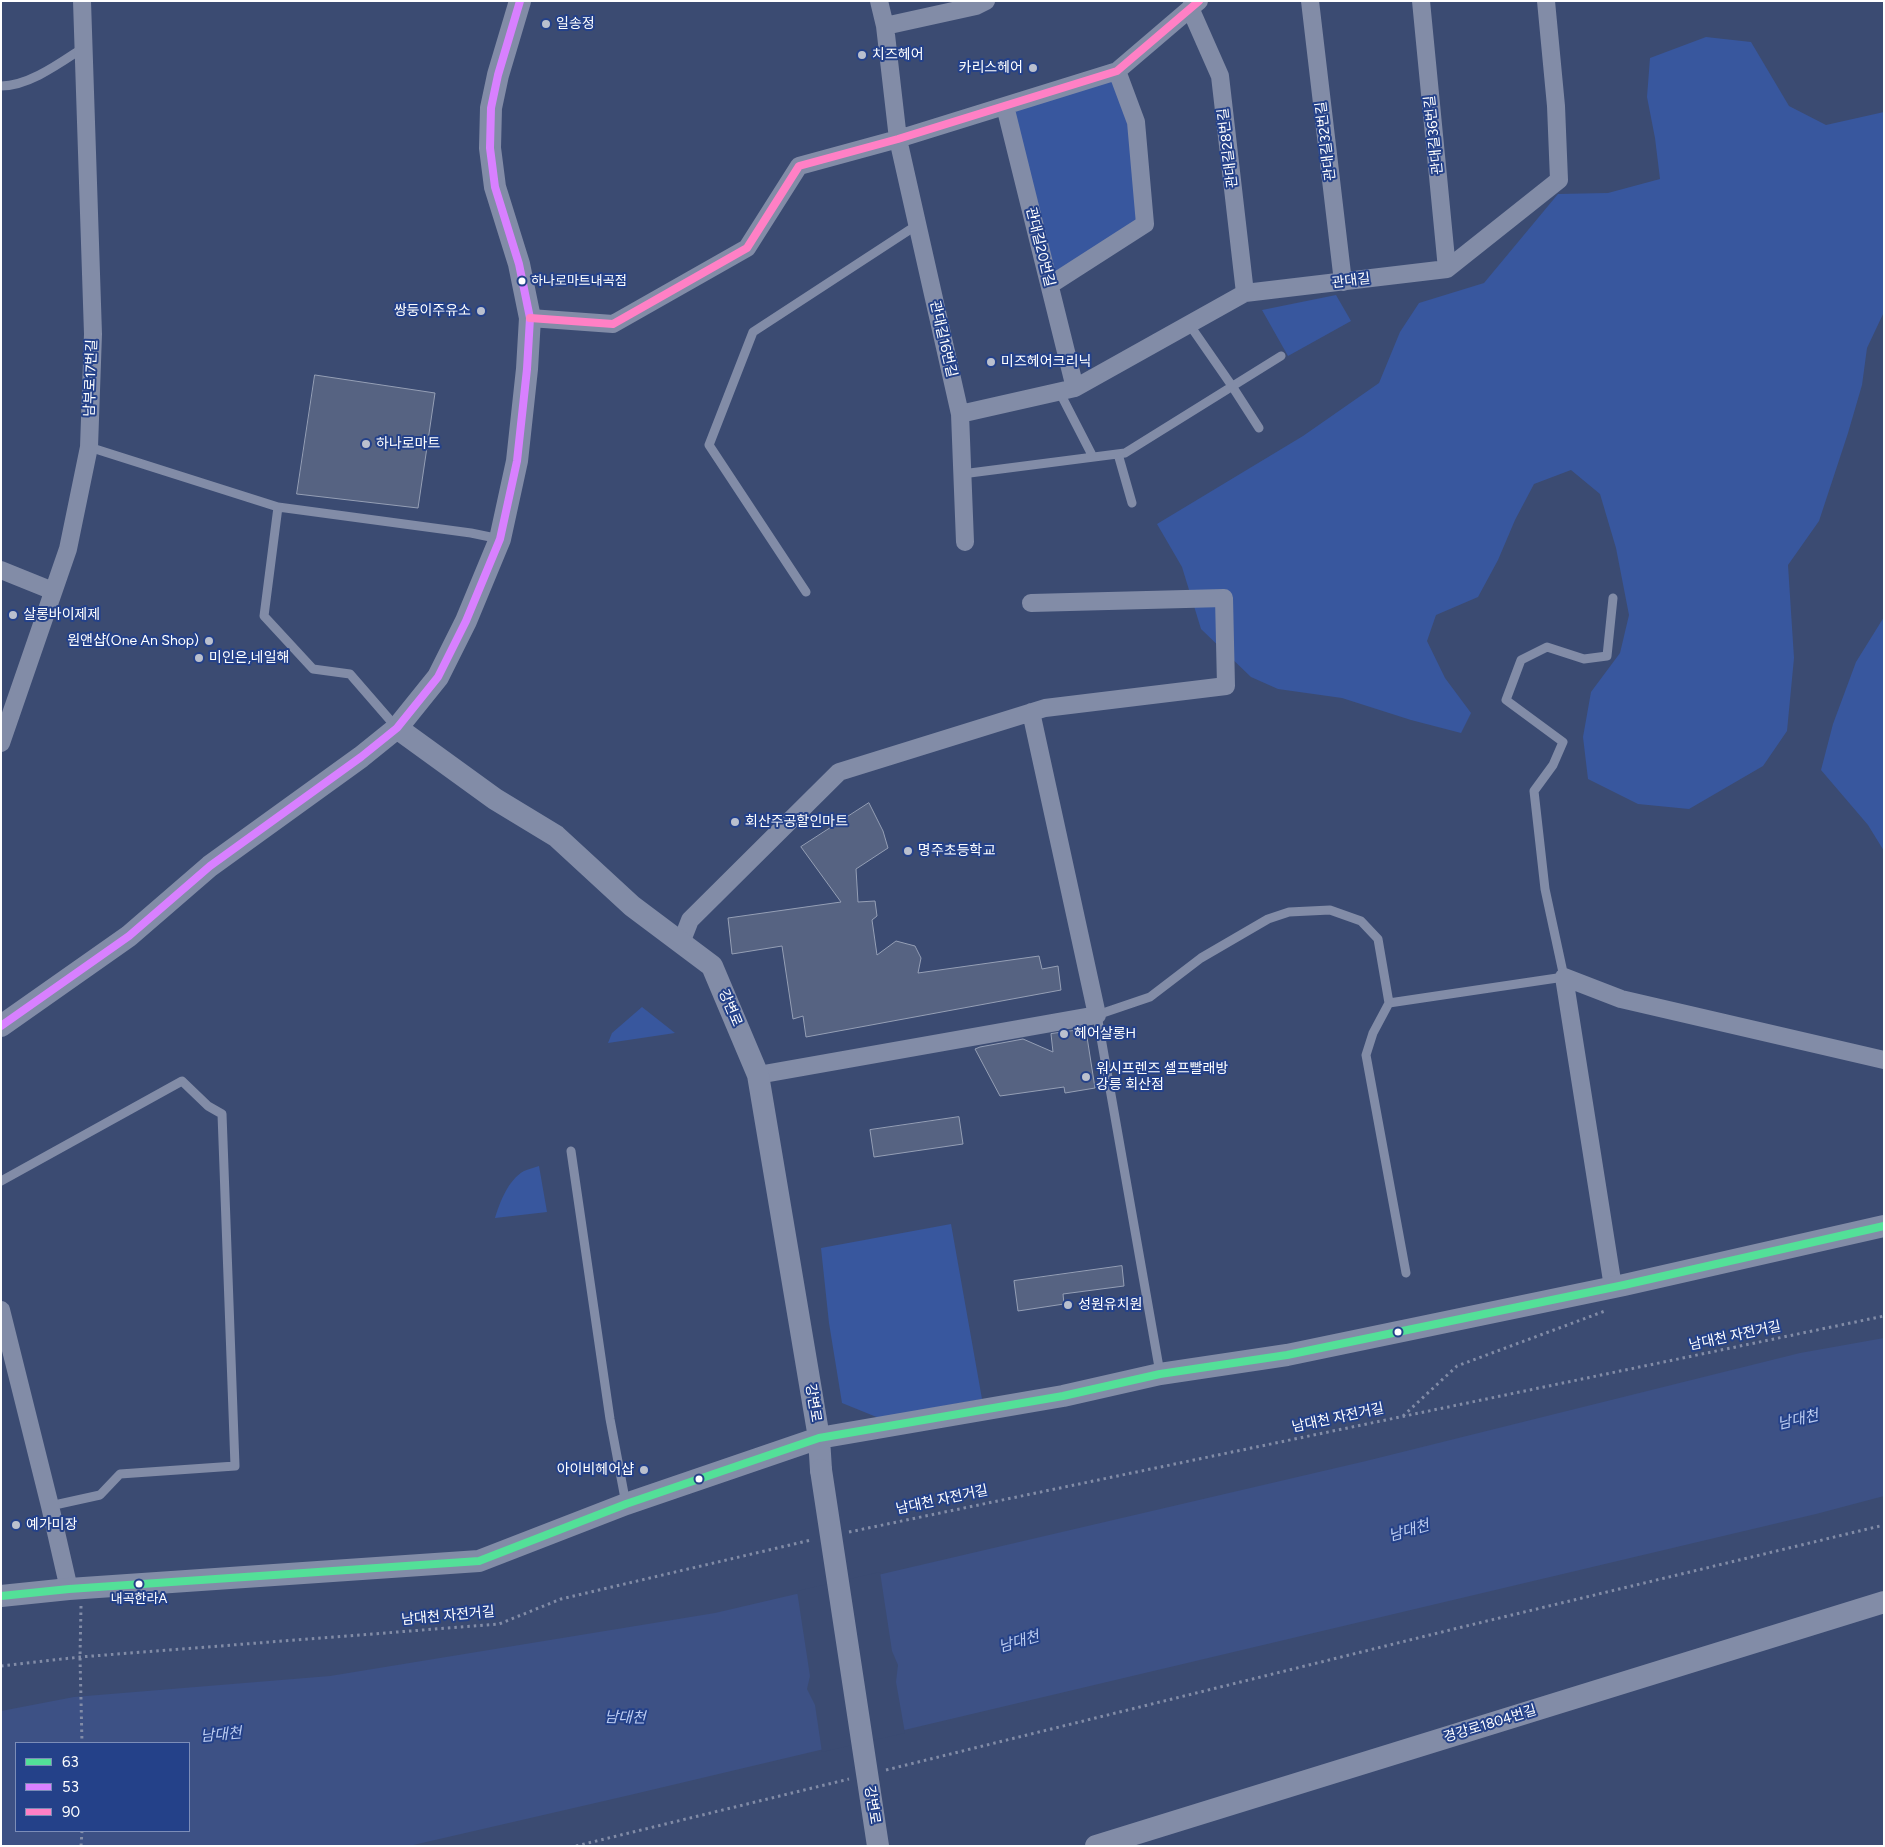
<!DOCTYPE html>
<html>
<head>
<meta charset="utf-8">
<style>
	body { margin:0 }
	#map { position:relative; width:1885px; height:1847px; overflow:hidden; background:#3b4b72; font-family:Figtree,sans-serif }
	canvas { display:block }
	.frame { position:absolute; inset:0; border:2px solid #fff; pointer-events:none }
	.legend { position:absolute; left:15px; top:1742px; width:175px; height:90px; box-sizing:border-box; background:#244189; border:1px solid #7c8db8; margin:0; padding:6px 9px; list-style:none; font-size:15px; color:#fff }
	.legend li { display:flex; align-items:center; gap:10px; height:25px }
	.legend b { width:25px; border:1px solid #7c8db8 }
</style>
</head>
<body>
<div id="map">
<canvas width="1885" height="1847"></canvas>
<div class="frame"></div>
<ul class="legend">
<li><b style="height:6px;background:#53e098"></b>63</li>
<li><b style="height:6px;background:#d880ff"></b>53</li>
<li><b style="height:6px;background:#ff80c5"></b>90</li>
</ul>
</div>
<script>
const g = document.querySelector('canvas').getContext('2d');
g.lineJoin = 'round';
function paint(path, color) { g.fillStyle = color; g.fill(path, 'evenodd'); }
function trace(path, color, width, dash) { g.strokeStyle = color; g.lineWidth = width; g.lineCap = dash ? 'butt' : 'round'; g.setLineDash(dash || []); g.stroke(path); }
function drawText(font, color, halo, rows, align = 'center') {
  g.font = font + ' Figtree,"Noto Sans KR",sans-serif'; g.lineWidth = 4; g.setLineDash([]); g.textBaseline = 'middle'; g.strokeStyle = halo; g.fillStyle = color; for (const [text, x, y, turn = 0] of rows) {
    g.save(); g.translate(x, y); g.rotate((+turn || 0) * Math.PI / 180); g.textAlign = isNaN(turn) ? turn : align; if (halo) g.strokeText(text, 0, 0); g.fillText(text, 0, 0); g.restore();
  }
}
paint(new Path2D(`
	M1706,37L1751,42L1789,106L1826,125L1884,112V312L1867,348L1862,385L1848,433L1819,521L1788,565L1794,658L1787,731L1763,766L1689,809L1638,804L1588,779L1583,737L1591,692L1620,653L1629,615L1616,548L1600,494L1571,470L1534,484L1515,520L1498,560L1478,597L1436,615L1427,641L1445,678L1471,713L1461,733L1411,720L1342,698L1278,689L1251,677L1201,629L1182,567L1157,524L1303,436L1379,383L1400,332L1419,303L1484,283L1558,194L1608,193L1660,179L1655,138L1647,97L1650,58Z
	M1117,71L1136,122L1145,224L1050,285L1005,106Z
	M1336,295L1351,321L1288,356L1262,310Z
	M1884,617V851L1868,825L1821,770L1833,724L1856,662Z
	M642,1007L675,1033L608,1043L612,1033Z
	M539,1166L547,1212L495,1218C500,1202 508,1180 524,1171C528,1169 534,1168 539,1166Z
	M951,1224L982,1399L879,1418L842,1403L829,1323L821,1248Z`), '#38579e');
paint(new Path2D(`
	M1884,1338V1496L1816,1514L630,1795L409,1846H1V1711L74,1697L330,1676L715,1613L1366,1461L1800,1353ZM16,1743H189V1831H16Z`), '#3d5185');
paint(new Path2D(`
	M880,1572L892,1651L898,1665L896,1682L905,1733L822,1752L815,1705L807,1689L810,1676L797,1591Z`), '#3b4b72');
const building = new Path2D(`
	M315,375L435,393L418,508L297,494Z
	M869,803L883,831L888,848L856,869L858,902L875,901L877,916L872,920L877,955L896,941L915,946L921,958L918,973L1039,956L1042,969L1058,966L1061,990L806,1037L803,1016L793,1019L782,946L732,954L728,918L841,902L801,847Z
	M1079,1030L1087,1037L1095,1088L1065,1093L1064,1087L1000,1096L975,1049L980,1047L1023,1039L1053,1052L1051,1034Z
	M959,1117L963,1144L874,1157L870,1130Z
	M1122,1266L1124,1286L1063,1294L1064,1304L1018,1311L1014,1281Z`);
paint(building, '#566382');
trace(building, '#959fb5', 1);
trace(new Path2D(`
	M1403,1416L1457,1366L1605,1311
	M849,1532L1884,1316
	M81,1606L80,1657L82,1743
	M1,1666L80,1657L499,1624L561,1599L811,1540
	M886,1770L1454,1629L1884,1525
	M81,1846L82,1831
	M576,1846L849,1779`), '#828ca7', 3, [2.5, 4]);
trace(new Path2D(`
	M1,86C29,86 60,63 83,48
	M1189,324L1232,386L1259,428
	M1059,391L1093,457
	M89,447L278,507L264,616L313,669L350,674L396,727
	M1118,454L1132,503
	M962,474L1125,453L1281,356
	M278,507L471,533L500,539
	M806,592L709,445L753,332L917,225
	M1389,1003L1564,977L1545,889L1534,791L1553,765L1563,742L1506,700L1521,660L1547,647L1584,659L1607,656L1613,598
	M571,1151L610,1419L626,1504
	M1,1181L182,1081L208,1106L222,1114L235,1466L120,1474L100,1495L50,1506
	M1160,1373L1097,1015L1150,997L1201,958L1268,919L1289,912L1330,910L1361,921L1378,939L1389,1003L1373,1033L1366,1055L1406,1273`), '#828ca7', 9);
trace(new Path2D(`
	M879,1L885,26L898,139L960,414L965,542
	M1310,1L1343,282
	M1421,1L1447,269
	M1190,8L1220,76L1245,293
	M885,26L976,6L986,1
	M1005,106L1075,388
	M1050,285L1145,224L1136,122L1117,71
	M530,318L613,324L747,248L799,166L898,139L1117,71L1199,1
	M960,414L1075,388L1245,293L1447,269L1559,180L1556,106L1546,1
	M1,570L53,591
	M1,743L68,549L89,447L93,334L82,1
	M681,943L690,920L839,772L1045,708L1226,686L1224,598L1031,603
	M758,1075L1097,1015L1031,712
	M1613,1287L1564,977L1621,999L1884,1060
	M1,1310L50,1506L69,1589`), '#828ca7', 18);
trace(new Path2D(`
	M397,728L495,799L556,836L632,906L712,966L758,1075L819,1438L821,1470
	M1,1026L129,936L210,866L361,757L397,728L438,677L466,621L500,539L517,461L527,369L530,318L519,264L495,187L490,148L491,108L498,75L520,1
	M1,1596L69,1589L479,1561L626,1504L819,1438L1063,1396L1160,1374L1287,1355L1624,1285L1884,1226
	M1096,1846L1884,1602`), '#828ca7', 22);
trace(new Path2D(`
	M821,1470L878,1846`), '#828ca7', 22);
trace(new Path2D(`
	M1,1596L69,1589L479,1561L626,1504L819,1438L1063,1396L1160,1374L1287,1355L1624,1285L1884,1226`), '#53e098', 8);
trace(new Path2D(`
	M1,1026L129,936L210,866L361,757L397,728L438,677L466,621L500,539L517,461L527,369L530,318L519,264L495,187L490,148L491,108L498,75L520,1`), '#d880ff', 8);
trace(new Path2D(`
	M530,318L613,324L747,248L799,166L898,139L1117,71L1199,1`), '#ff80c5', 8);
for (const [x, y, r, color] of [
	[546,24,5,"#bac0ce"],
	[862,55,5,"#bac0ce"],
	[1033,68,5,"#bac0ce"],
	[522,281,4.5,"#fff"],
	[481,311,5,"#bac0ce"],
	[991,362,5,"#bac0ce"],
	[366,444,5,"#bac0ce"],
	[13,615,5,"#bac0ce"],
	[209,641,5,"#bac0ce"],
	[199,658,5,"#bac0ce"],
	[735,822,5,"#bac0ce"],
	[908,851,5,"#bac0ce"],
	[1064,1034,5,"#bac0ce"],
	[1086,1077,5,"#bac0ce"],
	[1068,1305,5,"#bac0ce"],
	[1398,1332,4.5,"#fff"],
	[644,1470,5,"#bac0ce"],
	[699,1479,4.5,"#fff"],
	[16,1525,5,"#bac0ce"],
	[139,1584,4.5,"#fff"]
]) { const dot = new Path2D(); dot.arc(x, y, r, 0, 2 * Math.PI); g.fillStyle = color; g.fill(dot); trace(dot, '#244189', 2); }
drawText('13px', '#fff', '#244189', [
	["하나로마트내곡점",531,281],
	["내곡한라A",139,1599,"center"]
], 'left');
drawText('14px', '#fff', '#244189', [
	["일송정",556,24],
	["치즈헤어",872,55],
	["카리스헤어",1023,68,"right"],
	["쌍둥이주유소",471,311,"right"],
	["미즈헤어크리닉",1001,362],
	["하나로마트",376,444],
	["살롱바이제제",23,615],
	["원앤샵(One An Shop)",199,641,"right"],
	["미인은,네일해",209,658],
	["회산주공할인마트",745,822],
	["명주초등학교",918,851],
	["헤어살롱H",1074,1034],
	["워시프렌즈 셀프빨래방",1096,1069],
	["강릉 회산점",1096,1085],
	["성원유치원",1078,1305],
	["아이비헤어샵",634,1470,"right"],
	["예가미장",26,1525]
], 'left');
drawText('14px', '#fff', '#244189', [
	["관대길36번길",1434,135,-96],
	["관대길32번길",1326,141,-97],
	["관대길28번길",1228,148,-97],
	["관대길20번길",1040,247,76],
	["관대길",1351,281,-7],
	["관대길16번길",943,339,77],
	["남부로17번길",91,378,-88],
	["강변로",730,1008,67],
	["남대천 자전거길",1735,1336,-12],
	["강변로",813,1403,81],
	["남대천 자전거길",1338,1418,-12],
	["남대천 자전거길",942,1500,-12],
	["남대천 자전거길",448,1616,-5],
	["경강로1804번길",1490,1724,-17],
	["강변로",872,1805,81]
]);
drawText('italic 15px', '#bcccf1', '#244189', [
	["남대천",1798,1420,-13],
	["남대천",1409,1531,-16],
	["남대천",1019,1642,-16],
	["남대천",625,1718,1],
	["남대천",221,1735,-5]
]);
</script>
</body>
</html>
